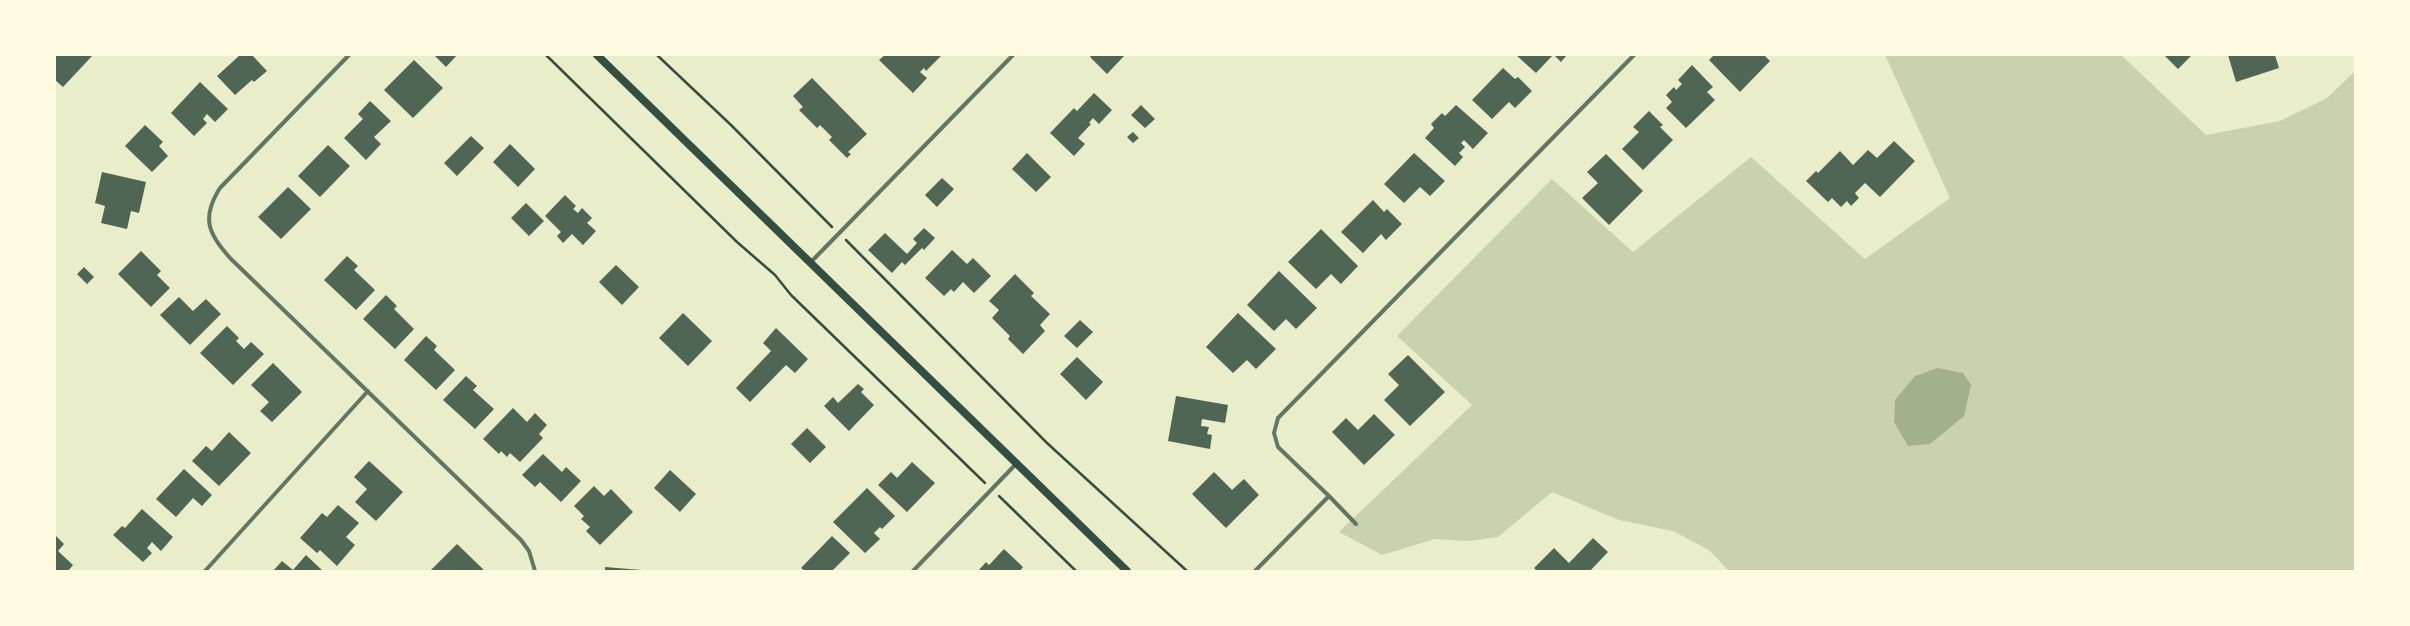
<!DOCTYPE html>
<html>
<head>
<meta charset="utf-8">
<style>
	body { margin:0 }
	#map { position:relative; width:2410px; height:626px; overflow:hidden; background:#e9edc9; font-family:Cabin,sans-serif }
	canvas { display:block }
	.frame { position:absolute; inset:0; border:56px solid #fefae0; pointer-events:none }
</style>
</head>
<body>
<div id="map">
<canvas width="2410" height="626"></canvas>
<div class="frame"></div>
</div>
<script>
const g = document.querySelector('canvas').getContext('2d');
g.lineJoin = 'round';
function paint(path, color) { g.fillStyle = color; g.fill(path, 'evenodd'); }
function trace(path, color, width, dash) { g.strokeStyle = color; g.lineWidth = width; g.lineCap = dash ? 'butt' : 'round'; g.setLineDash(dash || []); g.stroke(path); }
paint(new Path2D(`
	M1885,55H2121L2206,135L2280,121L2327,98L2355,71V571H1729L1709,550L1673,531L1619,520L1552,492L1498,537L1469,541L1435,539L1382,555L1339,532L1472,405L1397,336L1552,179L1633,252L1751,157L1865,259L1950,198Z`), '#cad2ad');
paint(new Path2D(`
	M1938,368L1963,373L1971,385L1964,416L1930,444L1908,446L1894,422L1895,400L1915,376Z`), '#a3b18a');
paint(new Path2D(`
	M55,55H93L63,87L55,80Z
	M240,55H252L267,71L254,82L252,80L235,95L217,76Z
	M434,55H457L446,67Z
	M885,55H942L926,71L924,68L920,72L927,78L913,93L879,60Z
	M1092,55H1125L1107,74L1090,57Z
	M1516,55H1553L1536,73Z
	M1554,55H1567L1561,62Z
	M1714,55H1764L1770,61L1740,92L1709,60Z
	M2164,55H2192L2178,69Z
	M2228,55H2275L2279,68L2236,82Z
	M414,60L443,88L413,118L384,90Z
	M1692,65L1713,87L1707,92L1715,100L1686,128L1666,108L1672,102L1666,95L1674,87L1676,90L1682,84L1678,80Z
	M1503,68L1515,79L1518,77L1532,91L1515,108L1509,102L1492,119L1472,100Z
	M812,78L867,134L848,152L851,154L847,158L829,140L832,137L820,125L817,128L799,110L803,107L793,96Z
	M200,82L228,109L215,122L207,114L203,119L207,123L194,136L171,113Z
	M1094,93L1112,110L1099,124L1093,118L1089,123L1091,124L1078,138L1085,144L1074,156L1050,133L1074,108L1077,111Z
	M370,101L391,121L374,137L381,144L366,160L344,138L363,119L358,114Z
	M1141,105L1155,119L1145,128L1131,115Z
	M1456,105L1488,133L1473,149L1464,140L1461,143L1465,147L1459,153L1463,157L1455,166L1425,138L1434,128L1431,124L1442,113L1445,116Z
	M1649,111L1663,125L1660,127L1673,140L1643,170L1622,149L1639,132L1633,127Z
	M145,125L163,142L159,146L168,156L152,172L125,146Z
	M1133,132L1139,138L1133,143L1127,137Z
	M471,136L484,148L457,176L444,163Z
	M1894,141L1915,161L1880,197L1865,183L1855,193L1859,198L1851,206L1847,201L1841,207L1832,198L1828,202L1806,181L1816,171L1818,173L1840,151L1853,165L1868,150L1877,158Z
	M510,144L535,169L518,187L493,162Z
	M328,145L350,166L320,197L298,176Z
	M1027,153L1051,177L1036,192L1012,169Z
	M1414,153L1445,181L1430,196L1420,187L1404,203L1384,184Z
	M1606,154L1643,191L1609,225L1582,198L1598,183L1587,172Z
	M102,172L146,182L139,213L131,211L127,229L101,223L105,206L95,203Z
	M942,178L954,189L937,207L925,195Z
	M288,187L311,209L281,239L258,217Z
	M565,195L576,206L573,209L578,213L582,208L592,218L587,223L596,231L583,245L572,234L563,243L557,236L561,232L545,216Z
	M1373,200L1384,212L1387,209L1402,224L1386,240L1381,234L1363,253L1341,232Z
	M526,203L544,221L529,236L511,218Z
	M924,228L935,238L924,250L922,248L905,265L902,262L892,273L868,250L885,233L907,254L917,243L913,239Z
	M1321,229L1358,266L1341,284L1331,274L1316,289L1288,262Z
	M952,250L967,264L973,258L991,276L974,293L963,282L954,292L951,289L944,296L925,278Z
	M141,251L161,271L157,275L170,288L151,307L118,274Z
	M347,256L358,266L354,270L375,290L356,310L324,280Z
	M616,265L639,287L622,305L599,282Z
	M84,267L94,277L87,284L77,274Z
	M1279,271L1317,308L1296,329L1286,319L1274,331L1247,305Z
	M1015,274L1034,293L1031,296L1050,314L1040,325L1045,331L1023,354L1008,339L1010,336L992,318L999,310L989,301Z
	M386,295L397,306L394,309L414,329L395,349L363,319Z
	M179,297L193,311L206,299L221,314L190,345L160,315Z
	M683,313L712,341L688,366L659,338Z
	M1238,313L1276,349L1256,369L1247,360L1233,373L1206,347Z
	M1080,320L1093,332L1077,348L1064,336Z
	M227,326L239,338L236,341L244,349L251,342L264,354L233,385L200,353Z
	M776,328L808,359L795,373L786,365L750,402L736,388L771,351L763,343Z
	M426,336L437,346L434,350L455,370L436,390L404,360Z
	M1408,355L1445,392L1410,426L1384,400L1399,385L1388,374Z
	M1077,357L1103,382L1086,400L1060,374Z
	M273,363L302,392L272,422L260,411L269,402L251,385Z
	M466,376L477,386L473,390L494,409L475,429L443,400Z
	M858,384L864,389L861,392L874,405L849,431L824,406L833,397L838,403Z
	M1176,396L1228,405L1225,423L1202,419L1201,426L1209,427L1207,434L1212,435L1210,449L1168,441Z
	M513,408L527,422L535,413L547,425L539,434L543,438L520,462L510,453L507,457L501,451L499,454L483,439Z
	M1374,414L1395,435L1364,465L1332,432L1346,418L1358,430Z
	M807,428L826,447L810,463L791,444Z
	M229,432L251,453L219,486L192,461L206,446L212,451Z
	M543,454L562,472L566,467L581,481L561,502L540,482L535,487L522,475Z
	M369,461L403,492L376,521L355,502L367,489L354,477Z
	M912,462L935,483L907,512L878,485L891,472L897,478Z
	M184,469L212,495L202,506L193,498L176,517L156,499Z
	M670,470L696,494L680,512L654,488Z
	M1214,472L1232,490L1244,479L1259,495L1226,528L1192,494Z
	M594,486L604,496L611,489L633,512L600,545L586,531L590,527L581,519L584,516L574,506Z
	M867,488L895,516L882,529L880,527L874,533L880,539L865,553L833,522Z
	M338,505L359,523L346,537L355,545L337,566L320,550L317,553L300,538L322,513L327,517Z
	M142,509L173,537L161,551L152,542L147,548L152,553L143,562L113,535L122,526L125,528Z
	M55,535L64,544L58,551L73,565L68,571H55Z
	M832,536L850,553L832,571H805L801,568Z
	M1593,538L1608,552L1590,571H1537L1534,568L1554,548L1569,563Z
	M457,544L485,571H430Z
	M1004,549L1023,567L1020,571H978L986,562L989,565Z
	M306,555L323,571H273L282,561L293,570Z
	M605,567L642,570V571H605Z`), '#4f6655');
trace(new Path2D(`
	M546,55L737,242L775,275L791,295L985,483
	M657,55L731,125L832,227
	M846,240L1047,443L1187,571
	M999,496L1076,571`), '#344e41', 2.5);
trace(new Path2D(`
	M349,55L220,188C201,218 208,234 231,259L521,540L529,551L535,571
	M810,263L1013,55
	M1329,496L1356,524
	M205,571L368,391
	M913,571L1016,464
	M1255,571L1329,496L1278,447L1274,433L1278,418L1634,55`), '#617663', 4);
trace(new Path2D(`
	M597,55L1127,571`), '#344e41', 8);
</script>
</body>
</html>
